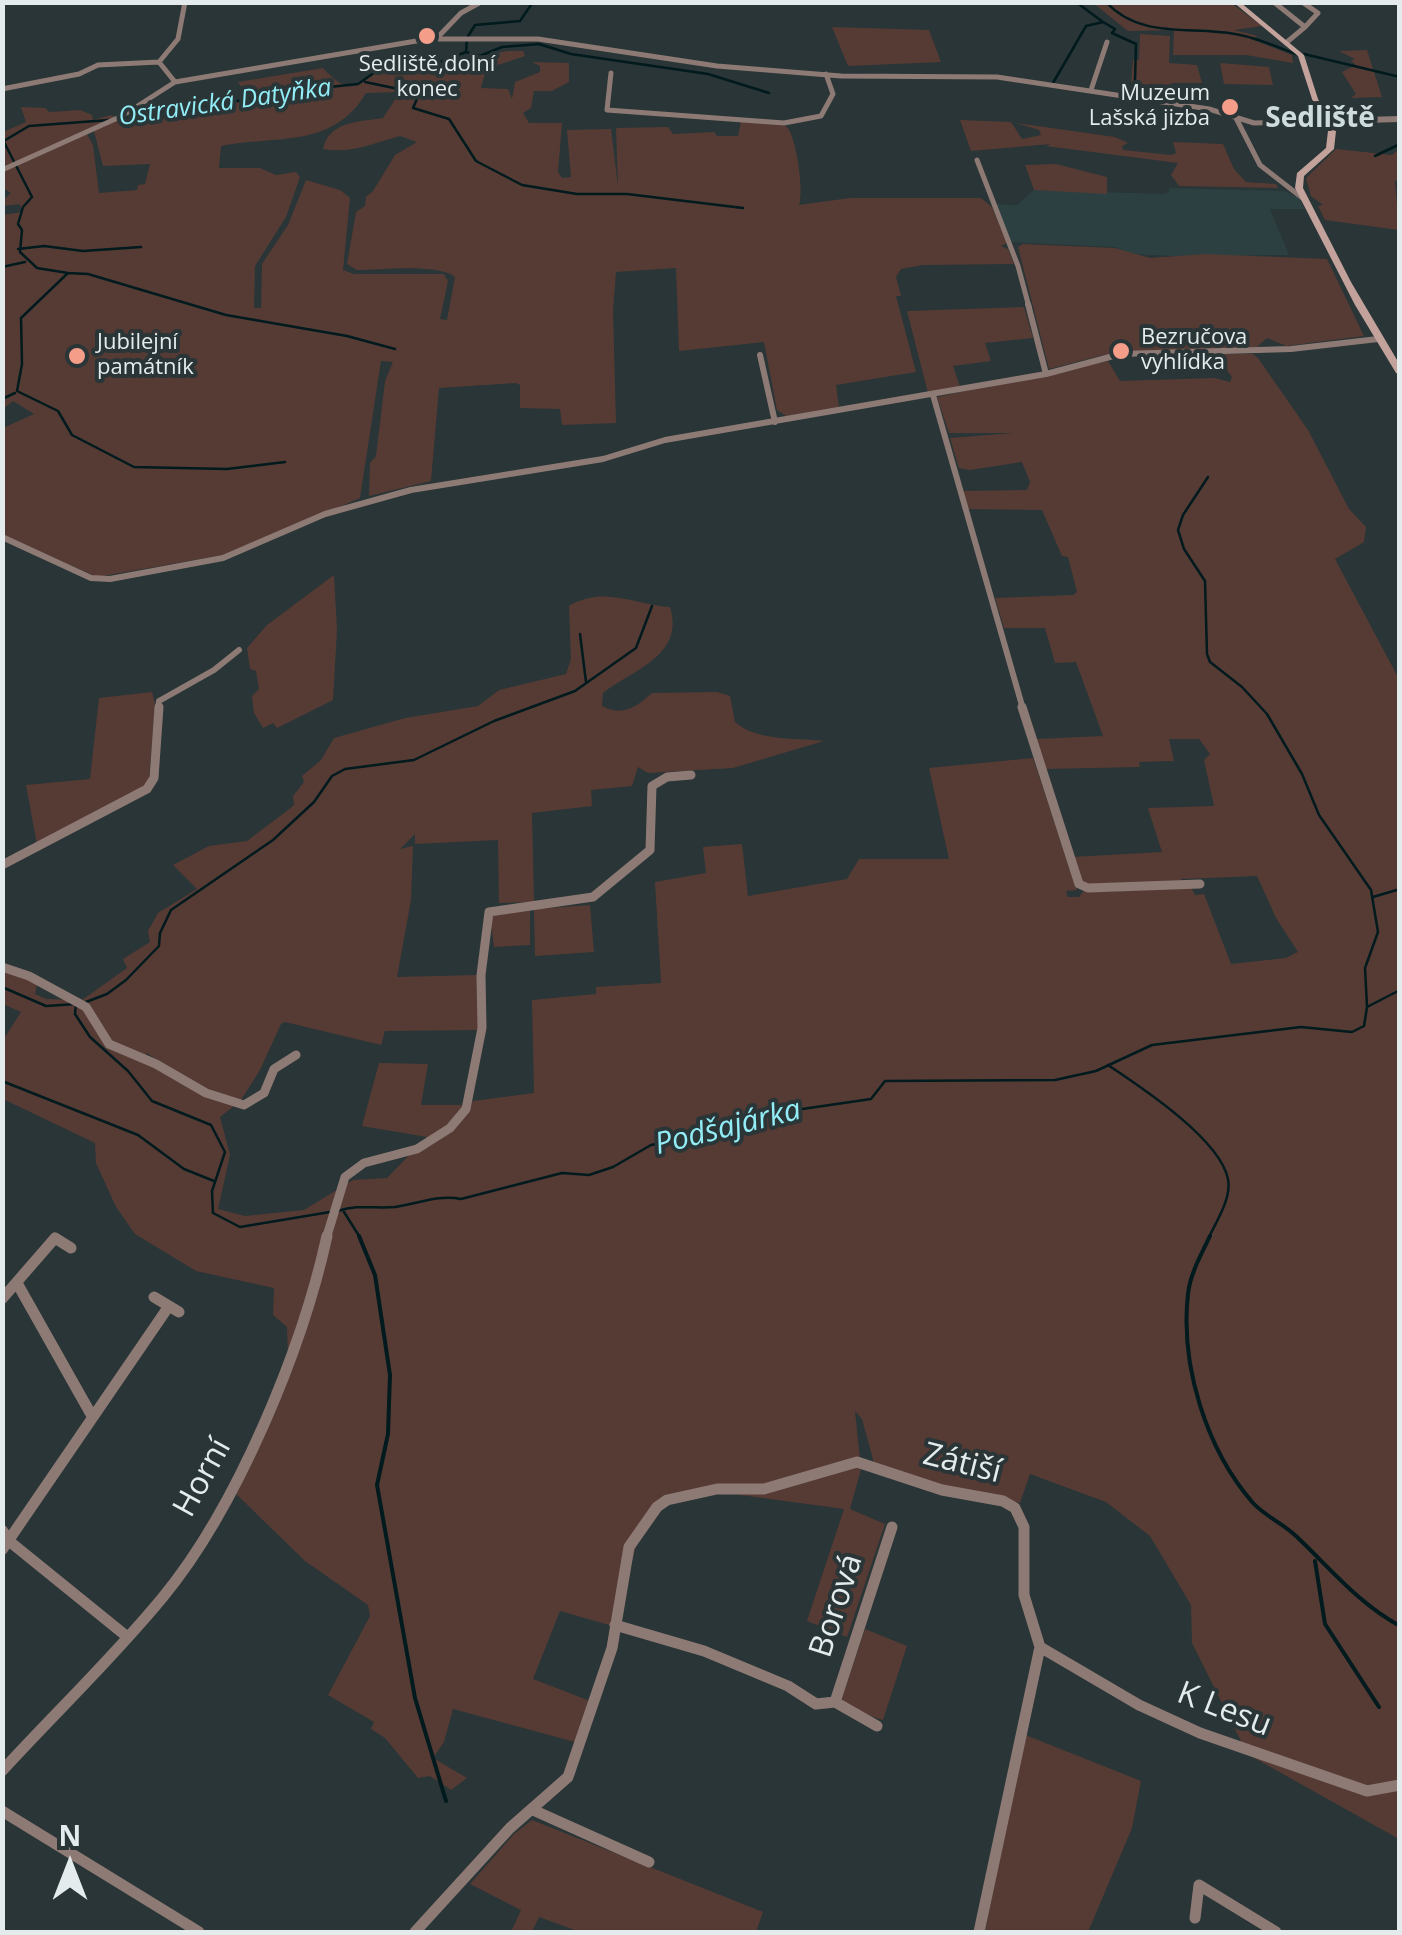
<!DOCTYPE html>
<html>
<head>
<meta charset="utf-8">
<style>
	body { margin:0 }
	#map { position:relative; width:1402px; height:1935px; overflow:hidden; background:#293536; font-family:"Open Sans",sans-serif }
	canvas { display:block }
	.frame { position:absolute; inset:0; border:5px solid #e4ebec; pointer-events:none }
	.north { position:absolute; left:20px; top:1815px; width:100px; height:100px; -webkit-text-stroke:8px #293536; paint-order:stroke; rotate:0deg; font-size:28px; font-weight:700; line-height:40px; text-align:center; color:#e4ebec }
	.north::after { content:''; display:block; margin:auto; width:35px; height:45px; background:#e4ebec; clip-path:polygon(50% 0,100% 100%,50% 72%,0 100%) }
</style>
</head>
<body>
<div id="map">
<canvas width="1402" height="1935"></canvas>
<div class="frame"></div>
<div class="north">N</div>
</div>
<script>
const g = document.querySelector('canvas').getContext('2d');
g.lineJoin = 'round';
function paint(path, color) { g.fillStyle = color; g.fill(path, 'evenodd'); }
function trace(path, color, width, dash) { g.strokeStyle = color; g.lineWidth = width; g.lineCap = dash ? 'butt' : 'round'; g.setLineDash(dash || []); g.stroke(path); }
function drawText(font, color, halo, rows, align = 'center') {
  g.font = font + ' "Open Sans",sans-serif'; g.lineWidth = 8; g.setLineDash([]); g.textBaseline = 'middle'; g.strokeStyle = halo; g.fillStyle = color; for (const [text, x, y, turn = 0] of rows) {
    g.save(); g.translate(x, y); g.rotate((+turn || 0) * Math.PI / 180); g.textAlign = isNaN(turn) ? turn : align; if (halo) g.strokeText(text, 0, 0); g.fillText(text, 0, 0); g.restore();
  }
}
paint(new Path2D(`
	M1169,188L1284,191L1299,198L1305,209H1270L1289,255L1173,256L1133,254L1115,247L1008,242L993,204L1017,205L1034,190L1164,194L1169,192Z`), '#2c4042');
paint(new Path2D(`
	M1093,3H1231L1262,26L1234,30L1258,36L1251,39L1292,55L1293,63L1246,55H1173L1174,30L1128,31Z
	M832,27L929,30L941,62L848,66Z
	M1140,34L1170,36L1169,63L1197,65L1202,83H1172L1164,100L1130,95L1133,60H1139Z
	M1367,50L1382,97L1351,98L1356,94L1342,72L1356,65L1351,61L1355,59L1339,51Z
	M507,51H523L525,56L486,69L481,88L508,89L512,99L515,82L540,72V66L532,62L569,63V82L552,91H534L531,108L523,113L529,123H562L558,172L562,178L571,177L567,130L611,129L618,187L616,128L668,127L673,134L714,132L717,136H738L741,121L786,126C797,136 804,194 799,205L850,198H981L992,207L1007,243L1001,246L1008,249L1014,264L923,265L901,269L896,277L901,296H896L916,372L836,385L839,408L786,416L777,410L764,342L679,351L676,268L616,272L613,310L616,423L562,425L560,409L520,408V385L516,383L439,388L431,481L369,496L370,463L376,456L385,381L393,362L381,361L360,498L229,554L97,577L3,535V428L34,414L13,401L3,409V215L22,212L20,204L3,206L2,201L11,193L3,188V132L26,122L21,107L45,108L49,112L80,110L92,115L93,120L111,115L116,118L111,123C130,115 151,112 171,106L177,110L249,99L238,82L323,68C360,109 364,68 393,66C401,66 408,68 417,67L418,71ZM400,92L383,118C359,122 329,121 323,149C353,154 373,143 400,136L417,142L395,155L373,191L366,197L365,206L356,212L347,264L357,270C381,270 438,263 455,277L447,320L440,319L448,281L444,274H354L343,270L350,198L340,190L306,180L288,225L262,264L261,308H254L255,266L286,217L300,177L296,172L276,175L260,168H219L221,146C276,135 333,149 366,93ZM94,131L103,166L150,164L145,184L138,185L137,190L99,193L93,145L87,134Z
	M1220,63L1269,67L1273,85L1224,84Z
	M960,120L1011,122L1022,139L1041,135L1039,130L1016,123L1115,137L1128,143L1122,146L1123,150L1171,155L1176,153L1173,142L1223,144L1234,169L1246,182L1276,184L1278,188L1179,186L1171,175L1178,163L1046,146L1051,144L971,151Z
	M1336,149L1392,155L1399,149V180L1395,181L1399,230L1325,220L1318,206L1323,205L1311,196L1306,178Z
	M1056,164L1107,177V194L1034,190L1025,165Z
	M1023,244L1115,248L1150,258L1205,254L1327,259L1364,336L1286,346L1267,338L1257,347L1103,355L1049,369L1018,247Z
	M1024,307L1033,338L985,343L991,361L953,366L960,387L928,393L907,311Z
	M1223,354H1253L1258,358L1308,430L1349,509L1366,527L1364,542L1335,559L1399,679V1839L1240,1750L1241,1741L1192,1643L1191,1605L1150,1536L1106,1502L1030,1474L1020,1503L942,1487L874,1463L862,1419L855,1411L861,1469L850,1509L885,1524L847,1637L807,1621L844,1509L718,1492L666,1504L636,1546L616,1627L560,1611L533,1679L590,1701L575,1742L453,1709L444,1742L433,1758L467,1778L451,1790L430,1776L418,1778L385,1738L371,1729L374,1722L328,1695L370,1616L368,1605L305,1561L234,1492L288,1356L287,1327L273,1315L274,1288L196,1271L135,1234L116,1207L96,1163L95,1143L3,1099V1040L21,1012L3,1004L2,965L37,984L35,994L46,999L82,1000L127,968L123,959L150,942L148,931L158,913L197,889L173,865L209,846L247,841L288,810L294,805L293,796L304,782L302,776L321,760L334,738L405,718L478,706L499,690L566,674L571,659L569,606C604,585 635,605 670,607C685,656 632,670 603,693L602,706C623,717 636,707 652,693L717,692L730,696L735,722C757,742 803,738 824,741L733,768L648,773L638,767L632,786L591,790L592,806L532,813L534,902L499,903L498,840L415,844V834L400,849L413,846L411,900L397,977L478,975V1030L385,1031L381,1045L285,1022L281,1024L260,1070L241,1100L209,1090L146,1053V1058L235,1105L220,1117L230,1155L218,1209L245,1216L304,1210L353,1180L387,1178L427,1137L362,1126L379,1063L428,1064L421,1105H471L473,1101L534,1093L532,1000L596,994V987L661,983L655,882L706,873L703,847L742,844L748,896L847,879L859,859H949L929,768L1033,758L1077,890L1066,891L1068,897H1079L1084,890L1191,887L1195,895L1204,894L1231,964L1286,958L1298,952L1276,918L1257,876L1181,879V883L1081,884L1072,857L1162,852L1148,808L1214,806L1204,760L1210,754L1199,739H1169L1174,761L1139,762L1140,767L1045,769L1036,739L1103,736L1076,662L1055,663L1045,628H1004L995,598L1073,595L1077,592L1068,557L1062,556L1042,510L968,509L963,491L1027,490L1030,482L1022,462L970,470L959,468L950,438L1014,433H949L937,397L1108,361L1120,381L1215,378L1230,382L1232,377L1218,358Z
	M334,575L337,630L333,700L277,728L273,723L263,728L254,713L252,696L259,689L256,671L250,669L247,648L267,625Z
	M152,692L155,704L149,779L145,786L37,845L26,785L90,779L99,698Z
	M590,905L594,952L535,956L534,909Z
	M530,909V945L494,947L490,916Z
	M865,1629L907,1646L883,1720L846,1708L842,1698Z
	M1023,1734L1141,1781L1132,1828L1088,1932H985Z
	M532,1820L763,1912L756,1932H580L539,1917L532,1932H511L521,1910L470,1884L514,1834Z`), '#563b35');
trace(new Path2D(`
	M1106,2C1140,39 1190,26 1235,34C1256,37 1276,47 1296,54
	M1103,22L1115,29L1112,33L1136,44L1135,81
	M466,52L480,56L502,47L539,44L571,54L708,74L769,93
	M1304,54L1400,77
	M365,82L413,92L417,99L413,108L449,119L476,161L522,185L577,194H627L743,208
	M1053,83L1086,26L1103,22L1076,2
	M122,119L159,117L282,92L358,84L384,66L425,68L466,52L467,38L475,25L520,21L533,2
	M2,142L29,126L109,120
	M4,142L32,197L23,207L18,224L22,230L20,252L37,268L68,273L21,318L22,364L17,391L58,411L72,435L134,467L227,469L285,462
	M1375,156L1400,144
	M18,249L44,246L83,251L141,247
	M2,267L25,262
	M68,273L88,274L226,315L347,336L395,349
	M2,399L15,393
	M1208,477L1183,515L1178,530L1184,549L1205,581L1207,654L1210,662L1242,687L1267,714L1302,774L1319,815L1371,890L1378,932L1365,968L1367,1006
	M580,634L586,682
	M1373,897L1400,889
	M2,987L46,1006L76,1004L75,1014L90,1037L128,1071L152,1101L211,1125L225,1152L212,1191L213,1213L240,1227L330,1212
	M86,1002L107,994L126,980L159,946L160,933L171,910L273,840L314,802L332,776L345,769L414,760L494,721L575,691L636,648L652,606
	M1108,1065C1141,1087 1220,1139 1228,1179C1232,1198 1216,1222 1208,1239
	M2,1081L138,1135L184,1169L214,1181
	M338,1211C359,1204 374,1209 395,1207C418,1204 438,1194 461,1199L562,1173L589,1175L613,1167L651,1145L715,1133L768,1114L871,1099L885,1081L1055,1080L1096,1071L1152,1045L1301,1027L1352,1032L1364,1026L1367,1007L1400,990
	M344,1212L361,1239`), '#001a1d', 2.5);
trace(new Path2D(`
	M359,1236L375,1275L390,1375L388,1434L377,1485L415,1698L446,1801
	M1210,1236C1201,1255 1190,1274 1188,1294C1180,1365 1206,1449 1253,1503C1265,1516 1282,1523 1296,1536C1330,1568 1358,1603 1400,1626
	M1315,1561L1325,1624L1379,1707`), '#001a1d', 4);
trace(new Path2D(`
	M1302,2L1318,13L1305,27
	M1275,3L1305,27L1287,42
	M436,39L461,13L481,2
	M159,62L175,82
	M611,73L607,110L784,123L821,116L833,94L826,74
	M2,89L79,74L98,65L159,62L178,39L185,2
	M1091,90L1107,42
	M1236,118L1260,165L1305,200
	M977,160L1018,266L1029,307
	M2,170L122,116L175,82L428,39H538L717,66L841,76L997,77L1209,109L1254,123L1327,121`), '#8e7a75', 5);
trace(new Path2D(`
	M1028,304L1046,374
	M760,355L775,422
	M933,395L1023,709
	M2,537L91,578L110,579L223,558L325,514L411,490L603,459L665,440L1046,374L1121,354L1291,349L1378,339
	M158,709L159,701L214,670L239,650`), '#8e7a75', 6);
trace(new Path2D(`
	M1022,707L1079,884L1088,888L1200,884
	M2,865L147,789L154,778L159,707
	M2,967L29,976L86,1007L109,1044L156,1064L206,1093L244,1105L264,1093L274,1069L296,1055
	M326,1239L345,1177L364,1163L417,1149L450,1128L466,1109L482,1028L481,975L489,912L593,897L650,850L652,786L667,777L691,775`), '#8e7a75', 9);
trace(new Path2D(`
	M17,1283L92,1416
	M154,1297L179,1312
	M2,1299L55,1238L71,1248
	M2,1530L9,1541L125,1635
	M2,1550L169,1306
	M615,1625L704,1651L788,1686L816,1704L835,1702L877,1726
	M1040,1647L1139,1705L1200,1733L1367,1791L1400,1785
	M835,1702L892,1527
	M2,1771C55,1713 113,1658 163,1597C237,1507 302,1350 327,1236
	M533,1810L649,1862
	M2,1811L199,1932
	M1195,1918L1199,1885L1276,1932
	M415,1932L510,1828L568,1777L612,1648L629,1547L657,1507L667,1500L717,1489H764L857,1462L942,1490L1003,1501L1015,1508L1024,1527V1595L1040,1647L979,1932`), '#8e7a75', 11);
trace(new Path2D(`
	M1327,121L1400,119`), '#8e7a75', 6);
paint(new Path2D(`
	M1233,2H1240L1304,55L1318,99L1336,131L1334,149L1304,176L1303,188L1351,282L1400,365V375L1396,373L1355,305L1295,188L1297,173L1326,148L1328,131L1312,99L1298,56Z`), '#c2a29b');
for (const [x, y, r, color] of [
	[427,36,10,"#f49e8a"],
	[1230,107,10,"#f49e8a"],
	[1121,351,10,"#f49e8a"],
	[77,356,10,"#f49e8a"]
]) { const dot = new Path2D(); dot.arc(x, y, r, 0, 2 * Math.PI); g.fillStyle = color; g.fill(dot); trace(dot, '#293536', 4); }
drawText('22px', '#e4ebec', '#293536', [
	["Sedliště,dolní",427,65,"center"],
	["konec",427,90,"center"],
	["Muzeum",1210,94,"right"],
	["Lašská jizba",1210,119,"right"],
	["Bezručova",1141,338],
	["vyhlídka",1141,363],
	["Jubilejní",97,343],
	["památník",97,368]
], 'left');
drawText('italic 25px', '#92edf7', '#293536', [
	["Ostravická Datyňka",225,103,-8]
]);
drawText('bold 28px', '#cedcde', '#293536', [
	["Sedliště",1320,119]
]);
drawText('italic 30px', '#92edf7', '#293536', [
	["Podšajárka",728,1128,-14]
]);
drawText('32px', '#e4ebec', '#293536', [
	["Zátiší",962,1464,14],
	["Horní",203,1478,-61],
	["Borová",837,1606,-72],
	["K Lesu",1224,1710,21]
]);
</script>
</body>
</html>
